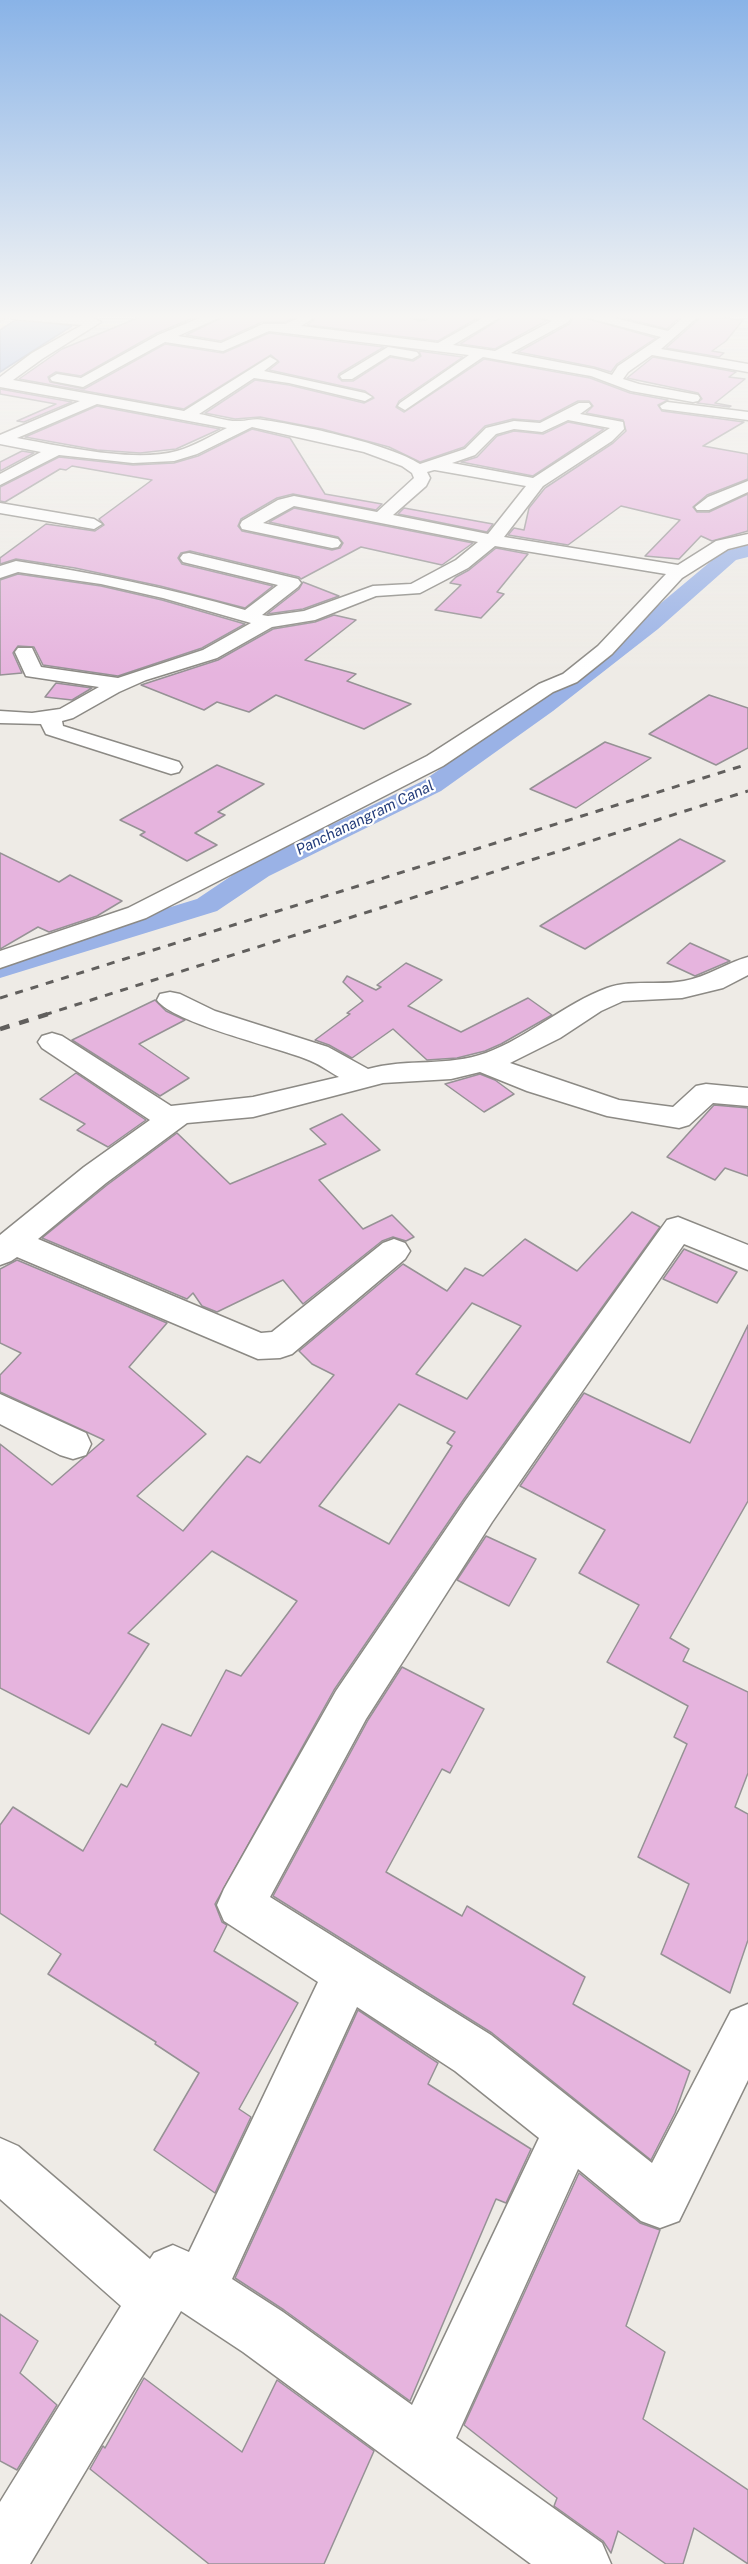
<!DOCTYPE html>
<html>
<head>
<meta charset="utf-8">
<style>
	body { margin:0 }
	canvas { display:block; background:#eeebe6 }
</style>
</head>
<body>
<canvas width="748" height="2564"></canvas>
<script>
const g = document.querySelector('canvas').getContext('2d');
g.lineJoin = 'round';
function paint(path, color) { g.fillStyle = color; g.fill(path, 'evenodd'); }
function trace(path, color, width, dash) { g.strokeStyle = color; g.lineWidth = width; g.lineCap = dash ? 'butt' : 'round'; g.setLineDash(dash || []); g.stroke(path); }
function drawText(font, color, halo, rows, align = 'center') {
  g.font = font + ' "Public Sans",sans-serif'; g.lineWidth = 4.5; g.setLineDash([]); g.textBaseline = 'middle'; g.strokeStyle = halo; g.fillStyle = color; for (const [text, x, y, turn = 0] of rows) {
    g.save(); g.translate(x, y); g.rotate((+turn || 0) * Math.PI / 180); g.textAlign = isNaN(turn) ? turn : align; if (halo) g.strokeText(text, 0, 0); g.fillText(text, 0, 0); g.restore();
  }
}
const water = new Path2D(`
	M19,318L72,326L0,372V330Z`);
paint(water, '#9ab2e6');
trace(water, '#7a8aae', 1.5);
paint(new Path2D(`
	M748,545V557L736,560L658,629L553,711L441,791L269,876L217,911L0,978V959L197,899L249,864L423,781L537,701L642,619L722,552Z`), '#9ab2e6');
const building = new Path2D(`
	M145,315H200L157,333L81,376L56,372L48,377L50,382L84,389L165,344L223,353L269,333L384,347L339,374L338,377L342,381H353L390,357L413,361L421,356L419,351L463,357L399,401L396,407L404,412L484,359L590,378L630,393L668,400L658,405L662,411L744,422L703,446L748,454V479L707,495L693,507L697,512H709L748,494V531L712,541L701,536L679,559L645,556L680,520L621,506L568,545L508,535L514,528L524,530L529,508L545,488L613,443L626,431L623,420L586,413L593,406L589,401H578L540,421L513,419L485,426L464,447L420,462L389,447L322,429L260,417L235,419L205,413L255,380L289,385L364,403L374,398L365,391L269,370L279,362L271,355L184,409L19,379L62,349Z
	M227,315H299L285,322H262L221,341L186,335Z
	M311,315H407L419,321L426,320L431,315H483L438,341L307,325L314,320Z
	M506,315H532L546,321L495,349L460,344Z
	M569,315H575L656,338L617,364L611,372L594,367L518,352L569,324L572,319Z
	M612,315H682L667,329Z
	M702,316L743,320L726,341L712,351L724,353L719,357L666,348Z
	M653,357L736,372L729,377L745,379L715,403L731,406L729,407L697,403L702,399L698,393L627,378Z
	M0,389L72,402L24,422L17,421L56,404L0,394Z
	M97,406L220,429L176,449L140,453L97,450L25,437Z
	M568,422L604,429L533,476L461,462L477,457L497,436L514,431L543,434Z
	M252,429L290,438L325,494L382,504L376,510L293,494L277,498L241,519L238,526L242,531L332,550L340,548L343,543L338,537L269,522L294,508L473,543L442,565L361,547L301,579L299,577L190,551L181,553L178,558L182,564L273,586L245,608L160,586L75,568L16,559L0,564V558L46,524L95,531L104,525L99,519L152,480L72,466L66,470L60,469L5,502L0,501V487L59,457L133,465L174,463L198,456Z
	M22,451L34,453L0,471V462Z
	M404,508L493,524L487,532L398,514Z
	M496,548L528,554L497,592L504,594L481,618L435,610L461,585L450,583L456,577L469,570Z
	M18,574L101,586L162,600L245,624L202,648L118,676L43,665L34,647L18,646L13,653L22,673L0,675V580Z
	M303,582L339,596L303,609L267,614L299,589Z
	M334,615L356,620L305,660L356,674L347,681L411,704L364,729L276,695L249,712L217,702L204,710L141,685L218,660L273,629L315,622Z
	M56,683L92,688L72,700L45,697Z
	M709,695L748,708V748L716,765L649,734Z
	M605,742L651,758L576,808L530,789Z
	M217,765L264,784L218,812L225,815L195,833L217,845L187,861L140,835L145,832L120,820Z
	M680,839L725,861L585,949L540,926Z
	M0,853L59,882L70,875L122,901L97,916L49,932L38,927L0,949Z
	M690,943L730,961L695,976L667,963Z
	M406,963L442,980L408,1006L461,1032L528,998L552,1015L501,1044L485,1051L457,1058L427,1060L393,1029L352,1058L329,1045L315,1040L350,1014L347,1013L363,1001L343,982L347,976L376,990L381,987L377,985Z
	M155,1000L166,1011L185,1020L139,1044L189,1078L160,1096L72,1040Z
	M76,1073L146,1120L108,1147L77,1130L85,1124L40,1099Z
	M480,1074L495,1080L514,1094L484,1112L445,1084Z
	M714,1105L748,1108V1176L725,1168L715,1180L667,1157Z
	M342,1114L380,1150L319,1180L363,1229L392,1215L414,1237L406,1241L393,1237L382,1241L303,1304L283,1280L217,1312L202,1306L193,1293L187,1299L42,1238L107,1185L177,1133L230,1184L326,1144L310,1129Z
	M632,1212L660,1227L464,1499L334,1690L215,1904L222,1922L227,1925L214,1951L298,2003L239,2109L251,2117L215,2193L154,2150L199,2073L155,2044L156,2042L48,1974L61,1954L0,1913V1825L13,1807L83,1851L121,1784L127,1787L162,1724L191,1736L226,1670L241,1676L297,1601L212,1551L128,1633L149,1644L89,1734L0,1688V1444L52,1485L104,1440L0,1392V1375L21,1353L0,1343V1269L17,1260L167,1323L129,1367L206,1434L137,1496L183,1531L247,1456L260,1463L334,1375L312,1364L299,1351L403,1264L447,1291L465,1268L483,1276L525,1239L577,1271ZM472,1303L521,1326L467,1399L416,1374ZM399,1404L455,1432L447,1443L452,1446L389,1544L319,1506Z
	M684,1249L737,1272L717,1303L663,1279Z
	M748,1325V1501L670,1638L689,1649L683,1661L748,1692V1773L735,1807L748,1814V1940L730,1993L661,1954L689,1884L638,1857L687,1744L674,1737L688,1706L607,1662L639,1605L579,1573L605,1530L520,1486L584,1393L690,1443Z
	M486,1536L536,1559L509,1606L457,1580Z
	M402,1667L484,1709L450,1773L442,1769L386,1872L462,1916L467,1906L585,1977L573,2004L690,2071L675,2113L651,2160L492,2033L273,1896L368,1720Z
	M358,2010L438,2063L428,2084L531,2149L506,2203L496,2199L410,2401L284,2310L235,2278Z
	M579,2173L640,2223L660,2230L626,2326L665,2352L643,2419L748,2490V2564L694,2528L683,2564H666L618,2531L611,2553L603,2541L554,2506L557,2498L464,2425Z
	M0,2314L38,2341L20,2373L57,2405L17,2470L0,2461Z
	M144,2378L242,2452L277,2380L374,2451L324,2564H209L90,2469L103,2446L105,2448Z`);
paint(building, '#e6b4de');
trace(building, '#969295', 1.5);
const minor = new Path2D(`
	M7,315C25,315 90,312 101,322L42,359L13,380L184,411L270,357L277,361L264,371L365,393L372,397L365,401L289,383L254,378L199,414C212,416 227,422 240,421C248,421 255,418 263,420C301,425 389,444 420,464L465,449L486,428L514,421L540,423L579,403H589L591,406L580,414L623,422L624,429L612,441L543,486L504,537L678,565L716,541L748,534V544L728,549L682,578L612,654L577,682L553,692L443,766L146,918L0,968V951L128,908L427,756L539,684L563,674L598,646L666,574L495,546L468,568L420,593L376,596L315,620L272,627L217,658L146,680L119,692L73,718L62,721L63,726L179,762L182,767L179,772L171,774L46,734L41,724L0,723V711L32,713L60,709L99,687L26,676L15,652L18,648H32L41,667L118,678L203,650L251,623L163,598L101,584L18,572L0,578V566L16,561C95,573 168,588 245,610L278,585L183,562L180,558L183,554L189,553L298,579L301,583L298,587L262,615L268,616L304,611L373,586L411,584L456,560L478,542L294,506L263,523L338,539L341,543L338,547L332,548L242,529L240,525L242,521L278,500L294,496L377,512L414,478L412,473L402,466L364,452L252,427L197,454L174,461L133,463L59,455L0,485V474L41,452L0,444V435L80,401L0,387V377L32,353L82,325L13,319ZM97,404L227,428C211,436 194,446 177,451C133,463 61,446 17,438ZM568,420L610,428L533,478L452,463L475,455L496,434L514,429L542,432ZM434,470H435L526,486L488,534L393,515L426,486L430,478L427,472Z
	M207,315H225L178,336L221,343L263,324H285L306,315L312,319L301,326L438,343L488,315H504L453,345L495,351L552,321L534,315H564L570,319L568,322L511,353L594,369L612,375L618,366L661,337L577,315H601L668,331L686,315H700L661,349L748,364V372L652,355L628,372L623,379L639,384L698,395L700,398L698,401L693,402L631,391L591,376L483,357L405,410L398,406L400,403L469,355L269,331L223,351L165,342L83,387L52,381L50,378L57,374L81,378L158,335Z
	M409,315H429C425,320 413,320 409,315Z
	M388,347L417,352L419,355L412,359L390,355L352,379H342L340,376Z
	M667,402L748,412V420L662,409L660,406Z
	M748,481V492L709,510H697L695,507L708,497Z
	M0,503L94,519L102,524L94,529L0,513Z
	M748,957V975L723,988L682,998L623,1001L601,1011L560,1038L510,1063L619,1100L673,1107L696,1086L706,1084L748,1088V1106L713,1103L689,1125L679,1128L607,1116L527,1091L480,1072L451,1079L383,1083L253,1117L187,1123L106,1183L38,1239L261,1333L272,1332L383,1243L394,1239L405,1243L410,1251L405,1259L292,1354L280,1358L258,1359L17,1257L11,1261L0,1265V1235L84,1167L150,1120L42,1048L38,1042L42,1036L52,1033L62,1036L171,1106L253,1097L339,1077C328,1071 318,1063 306,1059C276,1047 173,1023 157,1000L160,994L170,992L180,994L215,1011L328,1047L368,1069C407,1058 448,1067 486,1053C529,1037 564,1004 607,988C631,979 659,986 684,981C707,977 726,963 748,957Z
	M678,1217L748,1245V1270L684,1244L492,1522L366,1719L270,1897L491,2035L652,2163L731,2011L748,2004V2080L679,2221L660,2228L641,2221L578,2169L456,2438L602,2543L611,2564H531L243,2352L181,2311L30,2564H0V2502L121,2306L0,2199V2138L18,2146L150,2259L154,2253L173,2245L189,2252L318,1982L224,1921L217,1905L224,1889L336,1691L466,1500L667,1220ZM357,2007L455,2071L539,2138L412,2405L283,2312L232,2279Z
	M0,1394L86,1433L91,1444L86,1455L73,1459L60,1455L0,1424Z`);
const major = new Path2D(`
	M0,315H9L0,321Z`);
trace(minor, '#8c8a85', 3);
trace(major, '#c9c9c8', 3);
paint(minor, '#fff');
paint(major, '#febfb6');
trace(new Path2D(`
	M0,998L748,764
	M44,1015L748,791`), '#615f5d', 3, [8, 8]);
trace(new Path2D(`
	M0,1029L48,1014`), '#615f5d', 4.5, [10, 10]);
const sky = g.createLinearGradient(0, 0, 0, 674);
sky.addColorStop(0, '#89b3e7');
sky.addColorStop(0.47, '#f7f6f4');
sky.addColorStop(1, '#f7f6f400');
g.fillStyle = sky;
g.fillRect(0, 0, 748, 674);
drawText('italic 15px', '#243d7b', '#fff', [
	["Panchanangram Canal",365,818,-26]
]);
</script>
</body>
</html>
